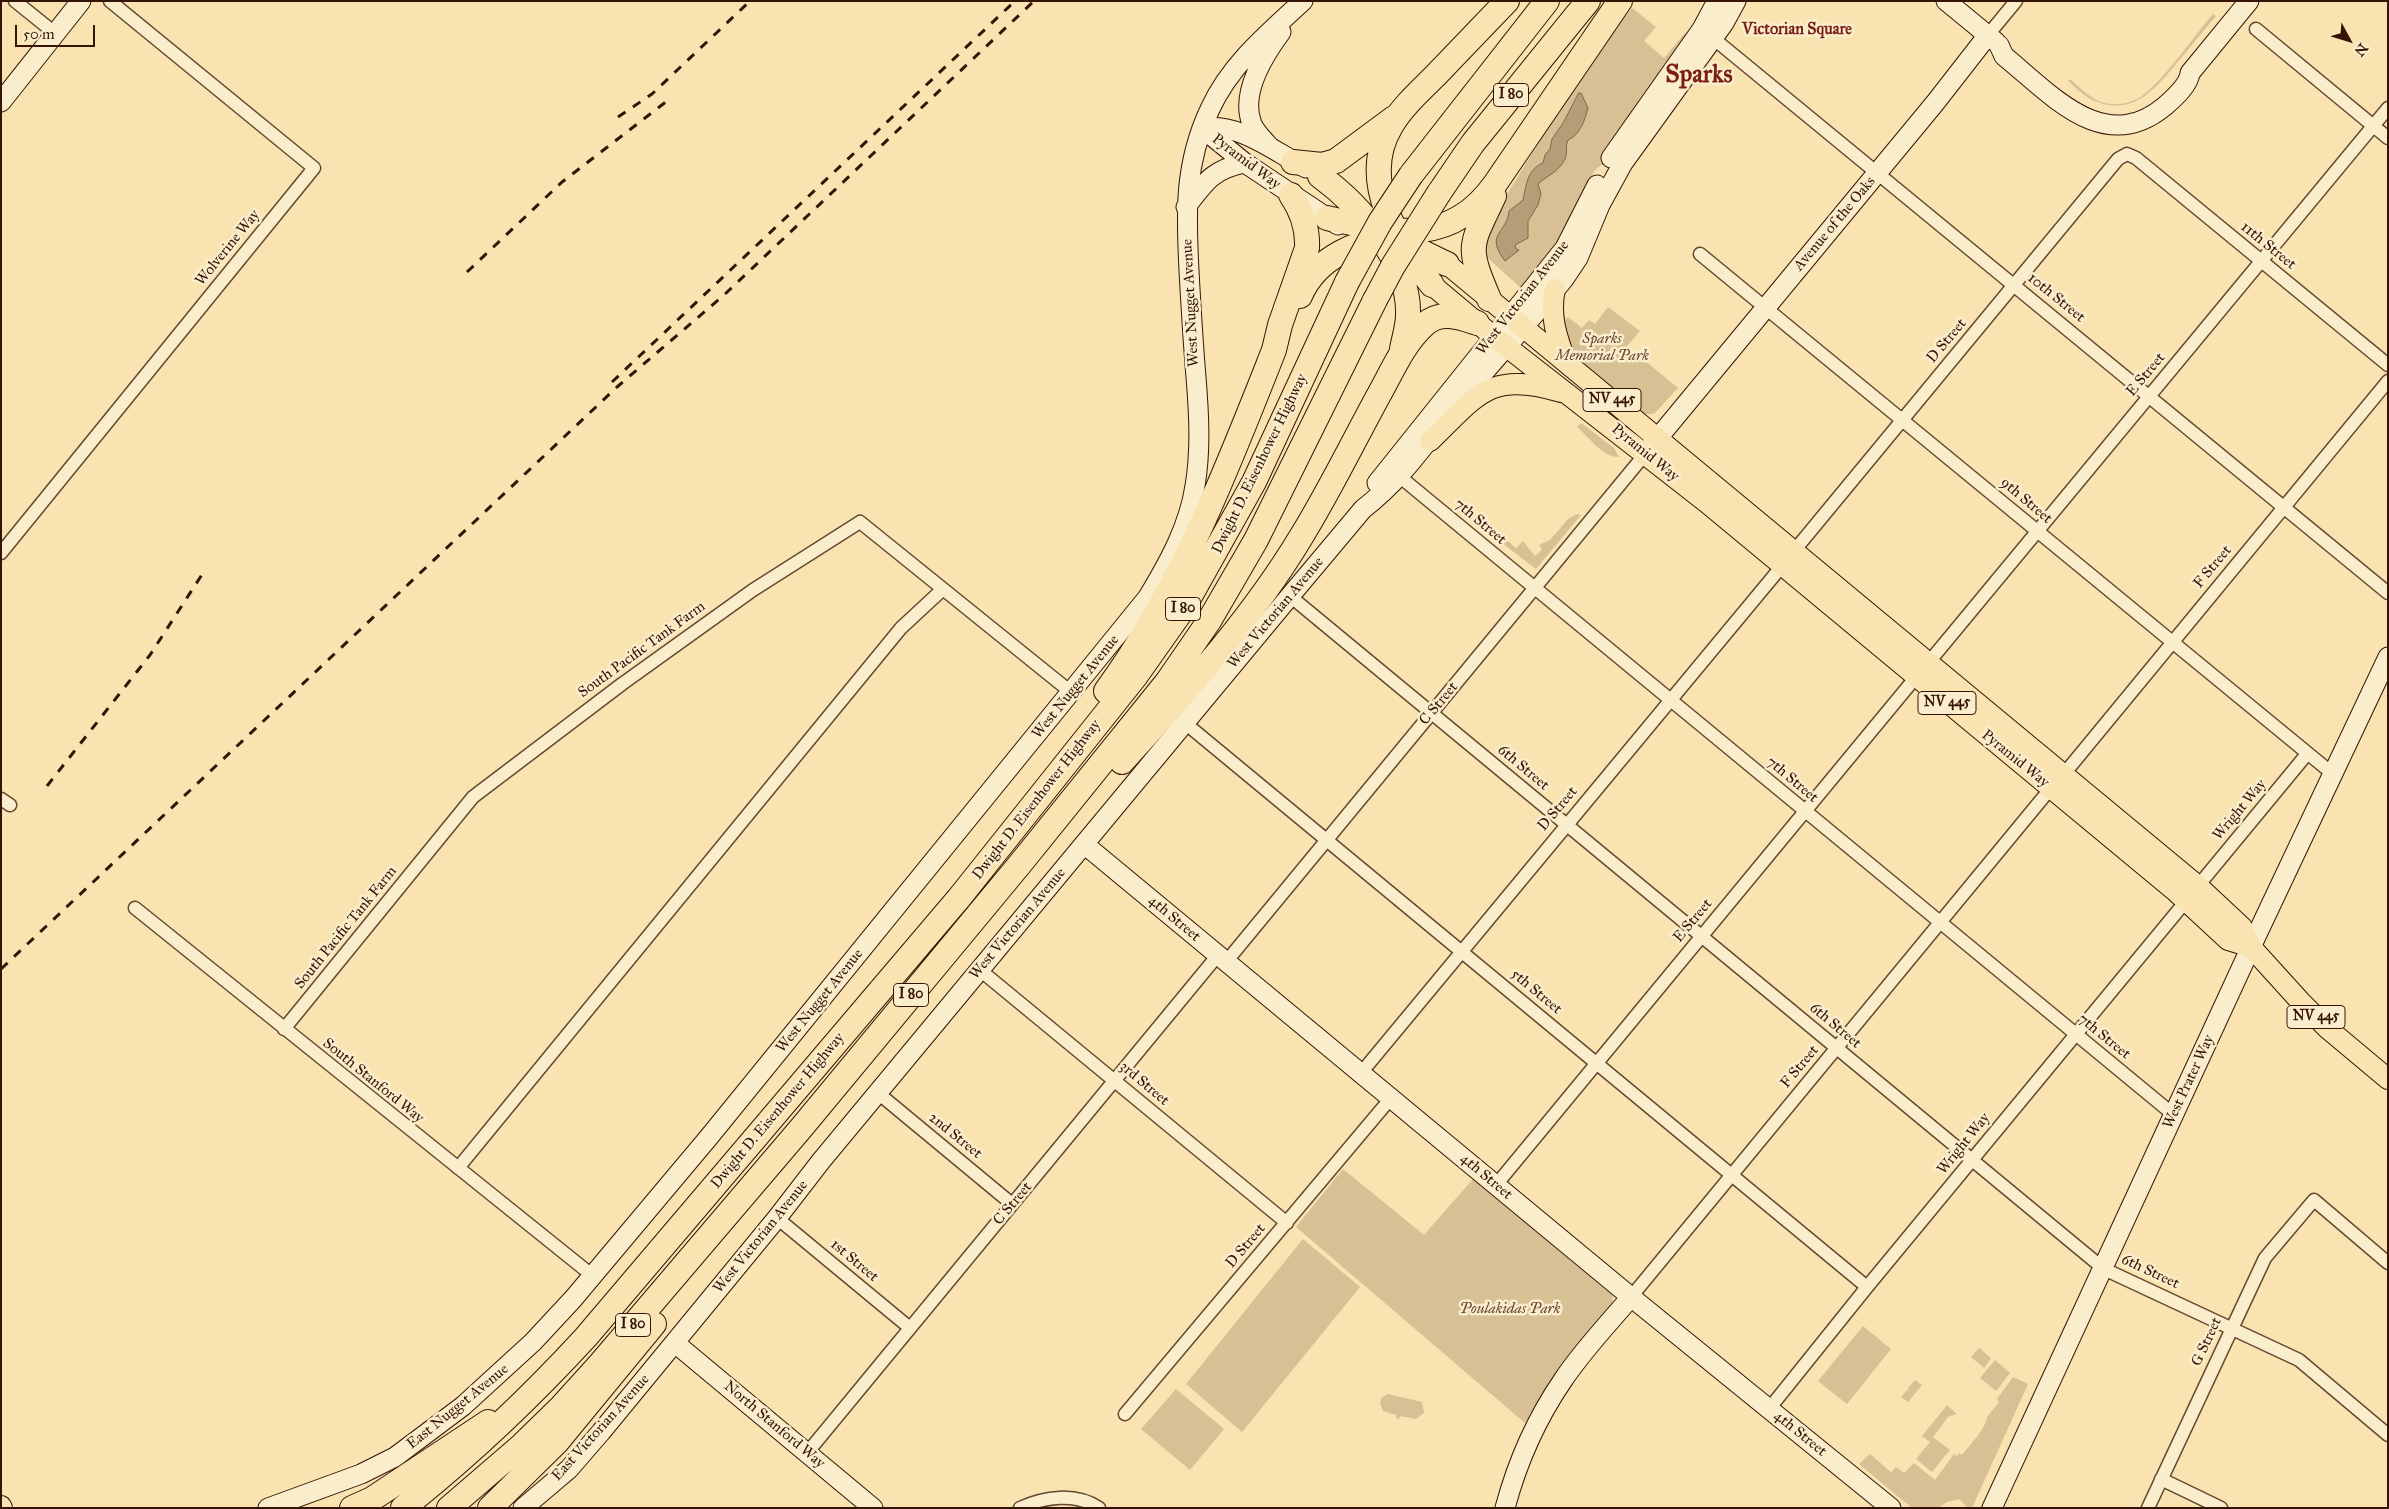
<!DOCTYPE html>
<html>
<head>
<meta charset="utf-8">
<style>
	body { margin:0 }
	#map { position:relative; width:2389px; height:1509px; overflow:hidden; background:#f8e3b1; font-family:"IM FELL Great Primer",serif }
	canvas { display:block }
	.frame { position:absolute; inset:0; border:2px solid #361405; pointer-events:none }
	.north { position:absolute; left:2324px; top:15px; width:50px; height:50px; -webkit-text-stroke:4px #faedcc; paint-order:stroke; rotate:129deg; font-size:14px; font-weight:700; line-height:20px; text-align:center; color:#361405 }
	.north::after { content:''; display:block; margin:auto; width:18px; height:22px; background:#361405; clip-path:polygon(50% 0,100% 100%,50% 72%,0 100%) }
	.scale { position:absolute; left:15px; top:25px; width:80px; height:22px; box-sizing:border-box; border:2px solid #361405; border-top:0; padding-left:6px; font-size:15px; line-height:18px; white-space:nowrap; color:#361405; -webkit-text-stroke:4px #faedcc; paint-order:stroke }
</style>
</head>
<body>
<div id="map">
<canvas width="2389" height="1509"></canvas>
<div class="frame"></div>
<div class="north">N</div>
<div class="scale">50 m</div>
</div>
<script>
const g = document.querySelector('canvas').getContext('2d');
g.lineJoin = 'round';
function paint(path, color) { g.fillStyle = color; g.fill(path, 'evenodd'); }
function trace(path, color, width, dash) { g.strokeStyle = color; g.lineWidth = width; g.lineCap = dash ? 'butt' : 'round'; g.setLineDash(dash || []); g.stroke(path); }
function drawText(font, color, halo, rows, align = 'center') {
  g.font = font + ' "IM FELL Great Primer",serif'; g.lineWidth = 5; g.setLineDash([]); g.textBaseline = 'middle'; g.strokeStyle = halo; g.fillStyle = color; for (const [text, x, y, turn = 0] of rows) {
    g.save(); g.translate(x, y); g.rotate((+turn || 0) * Math.PI / 180); g.textAlign = isNaN(turn) ? turn : align; if (halo) g.strokeText(text, 0, 0); g.fillText(text, 0, 0); g.restore();
  }
}
paint(new Path2D(`
	M1632,8L1656,27L1644,41L1664,58L1685,33L1687,35L1605,162L1594,171L1561,239L1522,289L1482,253L1486,228L1588,63Z
	M2213,14L2216,16C2204,30 2193,44 2181,58C2160,83 2138,115 2100,103C2087,99 2078,90 2068,81L2070,79C2079,87 2089,97 2101,102C2113,106 2129,104 2139,98C2163,82 2193,37 2213,14Z
	M1608,307L1640,331L1627,346L1678,388L1654,414H1644L1574,356L1559,328L1568,317L1582,328L1589,320L1595,324Z
	M1581,423L1614,448L1619,457C1603,458 1588,436 1577,427Z
	M1577,514L1581,515L1536,569L1490,534L1494,529L1516,548L1523,541L1535,556L1542,550L1539,545L1550,540L1568,519Z
	M1343,1169L1424,1235L1473,1179L1612,1295L1613,1304L1554,1377L1525,1423L1296,1227Z
	M1303,1239L1360,1287L1242,1432L1186,1384Z
	M1863,1326L1891,1349L1847,1404L1818,1381Z
	M1979,1348L1991,1358L1984,1368L1971,1357Z
	M1995,1360L2010,1373L1996,1391L1980,1378Z
	M2013,1377L2028,1384L1972,1508H1968L1959,1499L1947,1502L1938,1508H1912L1859,1464L1870,1454L1891,1472L1896,1467L1904,1473L1914,1463L1935,1480L1954,1454L1957,1456L1959,1453L1962,1455C1968,1448 1988,1425 1987,1417L1999,1402L1997,1399Z
	M1915,1380L1922,1385L1908,1402L1901,1397L1907,1390L1909,1391L1908,1388Z
	M1176,1389L1224,1429L1190,1470L1141,1429Z
	M1388,1394L1422,1402L1424,1413L1416,1419L1400,1416L1399,1419L1396,1418V1415L1383,1411L1380,1403L1382,1397Z
	M1947,1405L1957,1414L1948,1417L1933,1437L1950,1450L1932,1472L1916,1459L1930,1442L1922,1436Z`), '#d7c094');
const water = new Path2D(`
	M1579,93H1581L1588,108C1585,120 1580,135 1568,140C1565,146 1568,152 1565,159C1559,172 1546,176 1538,184L1541,194L1538,205L1528,221V238L1515,245L1516,249L1519,250L1505,261C1484,233 1507,234 1509,211L1523,200C1526,186 1527,169 1543,163L1545,155L1550,149L1552,139L1563,123Z`);
paint(water, '#b69d77');
trace(water, '#836649', 1);
const street = new Path2D(`
	M15,1L56,34
	M2256,29L2388,138
	M1708,34L2388,593
	M1988,35L2016,1
	M1700,254L2333,774
	M1393,471L2174,1115
	M1794,551L2118,159L2127,154L2136,158L2388,365
	M1,553L314,168L110,1
	M1290,596L2104,1269L2299,1360L2388,1435
	M1929,662L2388,108
	M1185,723L1867,1287
	M2064,774L2388,381
	M1,799L10,805
	M2198,886L2307,754
	M135,908L593,1276
	M1226,962L1646,453
	M980,970L1287,1223
	M284,1029L473,797L622,684L753,590L860,522L1072,693
	M1361,1073L1782,566
	M878,1093L1012,1204
	M458,1168L901,628L943,589
	M1496,1185L1916,677
	M777,1218L910,1328
	M1631,1297L2051,788
	M1769,1409L1867,1287L2186,901
	M1125,1414L1391,1098
	M807,1453L1218,955
	M2161,1479L2221,1508
	M1020,1508C1044,1497 1075,1492 1099,1508
	M2148,1508L2265,1258L2314,1200L2388,1263`);
const secondary = new Path2D(`
	M1946,1L1996,42
	M1999,45L2004,56C2051,94 2104,157 2165,106C2174,98 2189,85 2190,73L2249,1
	M1,102L81,1
	M1202,128C1239,122 1275,152 1306,168
	M1202,128L1245,163L1338,225
	M1269,146C1263,139 1256,133 1252,124C1240,94 1264,55 1281,32
	M1611,158L1702,29L1717,1
	M1186,207C1205,182 1213,169 1245,163
	M1648,450L1935,103L1988,35
	M1377,483L1565,248L1597,185
	M1084,844L1631,1297L1891,1508
	M675,1343L873,1508
	M268,1508L361,1474L395,1457L463,1406L533,1342L573,1299L709,1137L1148,597C1169,562 1189,526 1195,486C1201,450 1199,414 1196,377C1193,342 1191,307 1189,271C1186,212 1184,164 1210,109C1230,65 1268,33 1303,1
	M523,1508L569,1469L601,1432L777,1218L821,1161L1290,596L1363,509C1404,477 1426,442 1457,404C1492,362 1530,321 1564,279L1578,258L1600,205L1623,163L1724,23L1736,1
	M1505,1508C1517,1463 1537,1418 1563,1380C1583,1350 1608,1324 1631,1297
	M1992,1508L2251,947L2388,657`);
const primary = new Path2D(`
	M1447,264L2198,886L2242,927L2251,947L2300,1001L2327,1028L2388,1079
	M1432,285L1493,336L1706,502L2174,890L2228,940L2251,947
	M1555,289C1549,315 1557,338 1566,362
	M1430,441C1478,395 1489,370 1561,392
	M1,1506L2,1508`);
const highway = new Path2D(`
	M1293,162L1322,165L1336,161L1394,118
	M1411,175L1547,1
	M1320,176C1360,205 1410,262 1408,315C1408,326 1404,338 1402,349
	M1439,193L1473,143L1588,1
	M1327,218C1393,232 1449,248 1495,184L1620,1
	M1432,285C1398,242 1358,181 1391,126C1402,107 1420,91 1436,75C1460,50 1483,26 1507,1
	M1300,296C1315,260 1359,235 1398,243C1415,247 1431,257 1447,264
	M1489,299C1466,245 1470,247 1494,196
	M1106,691C1182,587 1227,469 1274,350L1280,325L1307,248C1308,228 1302,211 1291,195
	M1122,762C1186,691 1251,620 1301,537C1330,490 1354,440 1381,391C1393,369 1405,342 1424,325C1440,310 1459,317 1477,323
	M352,1508L372,1499L488,1422
	M403,1508C470,1455 529,1399 586,1337L959,898L1135,677L1183,609L1254,482L1347,282
	M449,1508L521,1446L561,1407L600,1364L802,1127L1020,864L1167,682L1209,621L1256,540L1375,300
	M490,1508L557,1442L654,1324`);
trace(street, '#664830', 15);
trace(secondary, '#361405', 21);
trace(primary, '#361405', 22);
trace(highway, '#361405', 26);
trace(street, '#faedcc', 12);
trace(secondary, '#faedcc', 19);
trace(primary, '#f8e3b1', 20);
trace(highway, '#f8e3b1', 24);
trace(new Path2D(`
	M618,117L652,94L750,1
	M467,272L562,182L671,98
	M612,382L1015,1
	M47,786L150,655L203,573
	M1,969L617,387L724,295L1034,1`), '#361405', 3, [9, 9]);
const highwayBridge = new Path2D(`
	M1347,282L1380,222L1411,175
	M1375,300L1393,266L1439,193`);
trace(highwayBridge, '#361405', 26, []);
trace(highwayBridge, '#f8e3b1', 24);
for (const [x, y, w] of [
	[1511,95,35],
	[1612,400,58],
	[1183,609,35],
	[1947,703,58],
	[911,995,35],
	[2316,1017,58],
	[633,1325,35]
]) { const box = new Path2D(); box.roundRect(x - w / 2, y - 11.5, w, 23, 4); g.fillStyle = '#faedcc'; g.fill(box); trace(box, '#361405', 1); }
drawText('bold 14px', '#361405', null, [
	["I 80",1511,95],
	["NV 445",1612,400],
	["I 80",1183,609],
	["NV 445",1947,703],
	["I 80",911,995],
	["NV 445",2316,1017],
	["I 80",633,1325]
]);
drawText('15px', '#361405', '#faedcc', [
	["Pyramid Way",1246,162,37],
	["Avenue of the Oaks",1835,224,-50],
	["11th Street",2268,246,39],
	["Wolverine Way",228,248,-51],
	["West Victorian Avenue",1523,298,-52],
	["10th Street",2056,298,39],
	["West Nugget Avenue",1191,303,-93],
	["D Street",1947,341,-50],
	["E Street",2146,375,-50],
	["Pyramid Way",1645,453,39],
	["Dwight D. Eisenhower Highway",1260,464,-64],
	["9th Street",2026,501,40],
	["7th Street",1480,522,40],
	["F Street",2213,567,-50],
	["West Victorian Avenue",1276,613,-50],
	["South Pacific Tank Farm",642,650,-36],
	["West Nugget Avenue",1076,687,-51],
	["C Street",1439,704,-50],
	["Pyramid Way",2015,759,39],
	["6th Street",1523,768,40],
	["7th Street",1792,780,40],
	["Dwight D. Eisenhower Highway",1037,800,-52],
	["D Street",1558,809,-50],
	["Wright Way",2240,810,-50],
	["4th Street",1174,919,40],
	["E Street",1693,921,-50],
	["West Victorian Avenue",1018,924,-50],
	["South Pacific Tank Farm",346,928,-51],
	["5th Street",1536,992,40],
	["West Nugget Avenue",820,1001,-51],
	["6th Street",1835,1026,40],
	["7th Street",2104,1037,39],
	["F Street",1800,1067,-50],
	["South Stanford Way",373,1081,39],
	["West Prater Way",2189,1082,-65],
	["3rd Street",1144,1084,40],
	["Dwight D. Eisenhower Highway",778,1111,-50],
	["2nd Street",955,1136,39],
	["Wright Way",1964,1144,-51],
	["4th Street",1486,1177,40],
	["C Street",1013,1204,-50],
	["West Victorian Avenue",761,1237,-51],
	["D Street",1246,1246,-50],
	["1st Street",854,1261,40],
	["6th Street",2150,1272,25],
	["G Street",2207,1342,-65],
	["East Nugget Avenue",458,1407,-39],
	["North Stanford Way",774,1425,40],
	["East Victorian Avenue",601,1428,-48],
	["4th Street",1800,1434,39]
]);
drawText('italic 15px', '#664830', '#faedcc', [
	["Sparks",1602,339],
	["Memorial Park",1602,356],
	["Poulakidas Park",1510,1309]
]);
drawText('bold 16px', '#7a1f14', '#faedcc', [
	["Victorian Square",1797,30]
]);
drawText('bold 25px', '#7a1f14', '#faedcc', [
	["Sparks",1699,76]
]);
</script>
</body>
</html>
